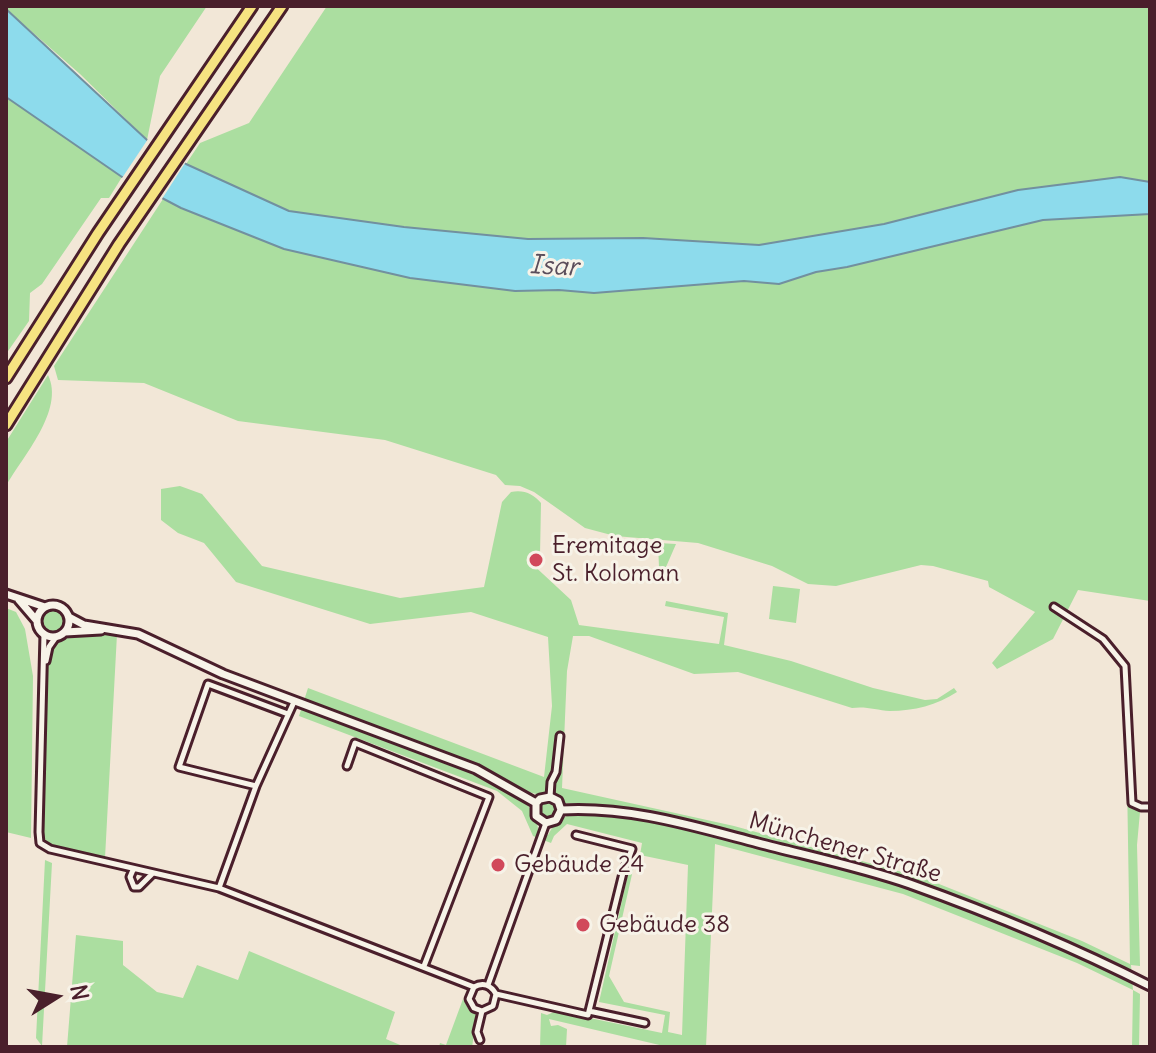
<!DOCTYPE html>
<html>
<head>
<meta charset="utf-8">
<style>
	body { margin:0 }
	#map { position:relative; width:1156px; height:1053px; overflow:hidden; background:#f2e7d7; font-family:Delius,sans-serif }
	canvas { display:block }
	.frame { position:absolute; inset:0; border:8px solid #4a1f2b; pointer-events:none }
	.north { position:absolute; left:16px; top:957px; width:80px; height:80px; -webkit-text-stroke:6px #f7f3e8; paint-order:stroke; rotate:79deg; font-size:22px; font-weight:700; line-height:32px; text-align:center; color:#4a1f2b }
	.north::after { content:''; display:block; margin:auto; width:28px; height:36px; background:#4a1f2b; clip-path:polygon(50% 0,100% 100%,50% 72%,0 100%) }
</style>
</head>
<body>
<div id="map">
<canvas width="1156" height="1053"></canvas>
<div class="frame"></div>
<div class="north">N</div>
</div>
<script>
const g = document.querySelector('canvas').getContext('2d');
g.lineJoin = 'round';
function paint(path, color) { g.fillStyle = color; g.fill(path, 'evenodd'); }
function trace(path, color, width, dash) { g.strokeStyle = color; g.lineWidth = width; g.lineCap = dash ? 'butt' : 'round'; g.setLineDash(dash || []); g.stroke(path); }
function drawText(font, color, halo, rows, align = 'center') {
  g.font = font + ' Delius,sans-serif'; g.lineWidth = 6; g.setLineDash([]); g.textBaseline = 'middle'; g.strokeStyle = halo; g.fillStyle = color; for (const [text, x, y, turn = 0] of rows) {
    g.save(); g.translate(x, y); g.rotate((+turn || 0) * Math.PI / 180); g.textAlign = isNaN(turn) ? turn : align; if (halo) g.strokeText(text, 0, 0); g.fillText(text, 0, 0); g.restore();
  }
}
paint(new Path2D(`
	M6,6H207L160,76L147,140L80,74L6,9Z
	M327,6H1150V182L1120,177L884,224L759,245L643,238L528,239L404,227L289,211L186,164L200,143L249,123Z
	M6,97L122,177L109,198H101L42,284L30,293L29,321L6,354Z
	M163,199L284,249L409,278L515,291L559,290L594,293L744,281L779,284L816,272L847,267L1043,220L1150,214V601L1078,590L1053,639L997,669L992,663L1035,612L989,587L988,581L933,566L921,565L836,586L808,584L772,566L698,543L615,536L585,528L534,492L520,486L505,485L496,475L385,440L238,421L144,383L58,380L54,366Z
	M48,375C65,410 23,456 6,486V442Z
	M180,486L202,494L262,566L400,598L484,587L502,502L511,492C523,489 534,494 541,503L540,555L530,557L529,561L571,600L579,625L719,644L724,617L665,606L666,601L728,613L724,645L791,661L873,688L925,700L937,699L954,688L957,692C937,705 914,711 890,711C876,710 866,706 852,708L738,672L694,674L589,636H573L567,671L562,788L734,826L924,878L1082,941L1130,964L1126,718L1123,679L1129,678L1134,800L1141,801L1137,845L1140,966L1131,965L1133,990L1140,994L1139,1047H1132L1133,990L1077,963L903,894L715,844L706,1047H668L549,1019L551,1026L558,1025L567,1029L566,1047H540L541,1013L547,1015L556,1011L662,1033L665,1015L599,1002L629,870L638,863L633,870L609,976L624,1002L670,1012L668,1032L682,1035L688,865L640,855L642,843L567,824L554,836L551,843L533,836L522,811L497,791L299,716L308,688L544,777L552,706L548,637L471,612L370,624L236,582L204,543L178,533L161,520V489ZM548,783L553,785L554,794L564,803L575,804L576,813C563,816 554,823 548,835L538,833C539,820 531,807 521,799L525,791L540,795L546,792Z
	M658,543L676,544L666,567H659Z
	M773,586L800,589L796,623L769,619Z
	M6,608L16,612L25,629L33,676L31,838L6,832Z
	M43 621a11 11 0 1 1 22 0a11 11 0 1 1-22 0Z
	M69,634H117L105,858L53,847L46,841L42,831L48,661C51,646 56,641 69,634Z
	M539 810a9 9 0 1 1 18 0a9 9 0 1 1-18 0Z
	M45,860L52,863L42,1046L36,1038Z
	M76,935L123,941V965L157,992L183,998L197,965L238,980L249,951L395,1012L386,1039L405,1047H67Z
	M463,999L469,1010L477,1015L472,1047H439L440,1043L446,1045Z`), '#abdea0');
const water = new Path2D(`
	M6,9L147,140L186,164L289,211L404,227L528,239L643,238L759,245L884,224L1018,190L1120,177L1150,182V214L1043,220L847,267L816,272L779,284L744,281L594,293L559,290L515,291L410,278L284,249L181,208L122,177L6,97Z`);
paint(water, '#8ddbec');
trace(water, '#72909f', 2);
paint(new Path2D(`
	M150,136L187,160L160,202L120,181Z`), '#f2e7d7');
const street = new Path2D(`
	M1054,607L1103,639L1125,666L1132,803L1141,807H1150
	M44,634L39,832L40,843L50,849L219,888L474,987C483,982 491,985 496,994L588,1015L623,873L632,849L576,835
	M46,661L49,647L56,637
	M347,766L355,743L489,797L424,966
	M256,786L179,767L208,684L288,714
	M550,797L551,782L556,772L560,736
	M133,870L130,877L134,887H139L152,874
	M219,888L256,786L294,702
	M488,985L546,823
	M474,987L469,999L474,1008L482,1011
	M482,1011L493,1006L496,994
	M589,1011L645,1023
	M480,1040L477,1032L482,1011`);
const secondary = new Path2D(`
	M6,594L45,607
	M19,600L37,621
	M37 621a16 16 0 1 1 32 0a16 16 0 1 1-32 0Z
	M69,617L84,625L138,634L223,674L476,769L536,803
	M65,632L101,630
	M536,803V816L546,823L556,820L561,810
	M536,803L540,799L550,797L558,801L561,810
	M561,810C629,806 693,826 758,843C808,856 861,867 910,884C991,913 1073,947 1150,986`);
const highway = new Path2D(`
	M6,378L98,233L252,6
	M6,425L119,244L282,6`);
trace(street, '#4a1f2b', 11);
trace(secondary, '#4a1f2b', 13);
trace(highway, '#4a1f2b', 15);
trace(street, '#f7f3e8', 5);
trace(secondary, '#f7f3e8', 7);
trace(highway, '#f6e381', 9);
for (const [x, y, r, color] of [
	[536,560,8,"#d1495b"],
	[498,865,8,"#d1495b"],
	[583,925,8,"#d1495b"]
]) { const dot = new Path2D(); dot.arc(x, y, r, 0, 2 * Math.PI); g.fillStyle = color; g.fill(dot); trace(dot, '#f7f3e8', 3); }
drawText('24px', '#4a1f2b', '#f7f3e8', [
	["Eremitage",552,546],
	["St. Koloman",552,574],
	["Gebäude 24",514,865],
	["Gebäude 38",599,925]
], 'left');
drawText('24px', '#4a1f2b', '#f7f3e8', [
	["Münchener Straße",845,848,16]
]);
drawText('italic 26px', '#5b4e5b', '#f7f3e8', [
	["Isar",554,267,3]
]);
</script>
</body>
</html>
